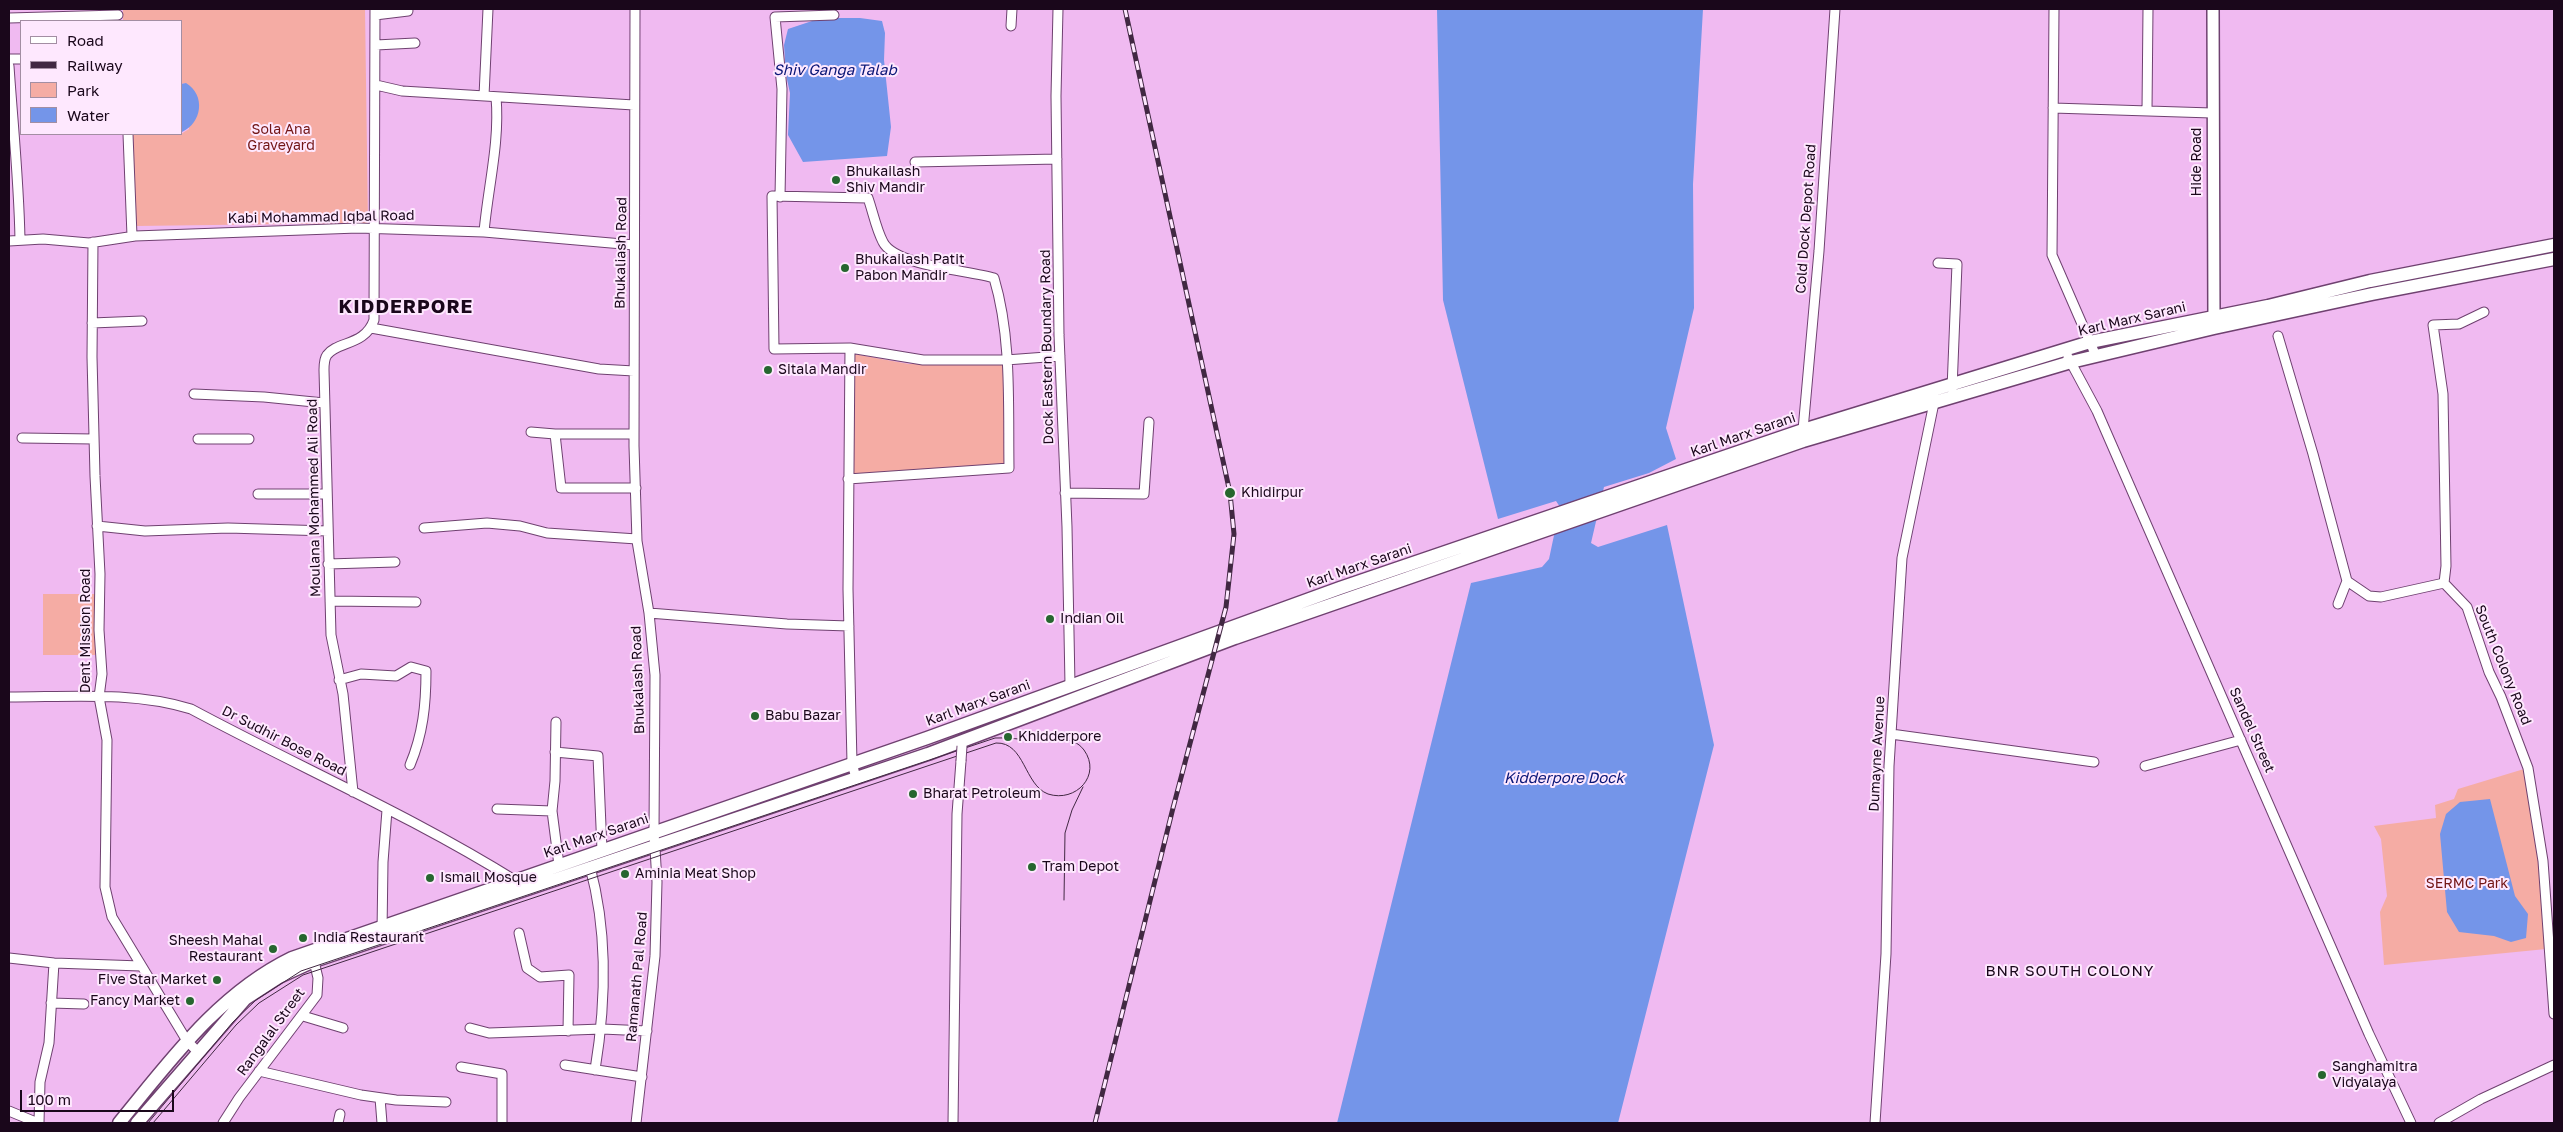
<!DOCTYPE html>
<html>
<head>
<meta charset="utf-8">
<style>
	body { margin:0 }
	#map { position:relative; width:2563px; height:1132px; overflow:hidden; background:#f0baf1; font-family:"Golos Text",sans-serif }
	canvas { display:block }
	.frame { position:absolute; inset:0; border:10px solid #1a071b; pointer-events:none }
	.legend { position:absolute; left:20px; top:20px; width:162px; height:115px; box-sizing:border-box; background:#fee8fe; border:1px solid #a38ea3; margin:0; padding:6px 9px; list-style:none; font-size:15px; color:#1a071b }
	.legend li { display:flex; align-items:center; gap:10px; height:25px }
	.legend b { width:25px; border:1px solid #a38ea3 }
	.scale { position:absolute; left:20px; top:1090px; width:154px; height:22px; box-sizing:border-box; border:2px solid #1a071b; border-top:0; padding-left:6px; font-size:15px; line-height:18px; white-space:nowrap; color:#1a071b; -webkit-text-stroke:4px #fee8fe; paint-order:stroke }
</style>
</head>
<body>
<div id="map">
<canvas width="2563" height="1132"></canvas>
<div class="frame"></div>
<ul class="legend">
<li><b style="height:6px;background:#fff"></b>Road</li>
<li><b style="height:6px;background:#412842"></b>Railway</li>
<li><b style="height:14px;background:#f5aca4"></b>Park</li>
<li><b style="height:14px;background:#7495e9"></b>Water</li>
</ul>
<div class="scale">100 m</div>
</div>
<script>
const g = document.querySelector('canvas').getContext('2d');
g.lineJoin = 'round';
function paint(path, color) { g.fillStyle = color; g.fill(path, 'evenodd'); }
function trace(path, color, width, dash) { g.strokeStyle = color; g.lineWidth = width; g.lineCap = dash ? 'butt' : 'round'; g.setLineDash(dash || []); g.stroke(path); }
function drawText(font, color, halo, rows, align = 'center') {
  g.font = font + ' "Golos Text",sans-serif'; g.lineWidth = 4; g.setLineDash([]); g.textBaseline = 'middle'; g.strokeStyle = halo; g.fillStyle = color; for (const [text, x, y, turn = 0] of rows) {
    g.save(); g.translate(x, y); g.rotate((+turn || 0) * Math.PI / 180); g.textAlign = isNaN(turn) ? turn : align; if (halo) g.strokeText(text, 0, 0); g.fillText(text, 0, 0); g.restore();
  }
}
paint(new Path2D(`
	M123,9H365L368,223L136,226L133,134H181L189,129L186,83L181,84V21H123Z
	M854,354L909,364H1004L1007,465L852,475Z
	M43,594H97L95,655H43Z
	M2524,769L2540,860L2546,949L2384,965L2380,912L2387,896L2381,839L2374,826L2436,818L2435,805L2454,799L2458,789Z`), '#f5aca4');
paint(new Path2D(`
	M1437,9H1703L1693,184L1694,308L1666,428L1676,459L1649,473L1604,487L1591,543L1598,547L1667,525L1714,745L1618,1123H1337L1471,583L1542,567L1549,559L1560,507L1556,501L1498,519L1443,300Z
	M821,18H860L882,21L885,33L884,60L891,127L887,156L803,162L788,135L790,93L786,75L784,45L788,29Z
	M186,83C206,95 202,123 182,132L181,84Z
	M2490,799L2515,896L2528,914L2526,938L2511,942L2494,936L2459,932L2447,912L2440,834L2446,814L2460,802Z`), '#7495e9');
const minor = new Path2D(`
	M635,9L634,446L637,541L649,613L655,675L654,832L657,882L655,956L636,1123
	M1058,9L1056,96L1059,335L1067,527L1070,685
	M2054,9L2052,255L2096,356
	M375,15L408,11
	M9,18L118,15
	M1011,26L1012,9
	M376,45L415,43
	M9,59H21
	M9,66C13,125 19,182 20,240
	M376,85L402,91L634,105
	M484,96L488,9
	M2053,108L2212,113
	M2147,110L2148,9
	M128,134L132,236
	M915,162L1057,159
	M780,197L782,89L775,17L834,15
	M484,232C488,187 500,142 496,97
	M9,241L43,239L89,243L135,236L358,228L484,232L634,245
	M93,242L92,357L95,476L100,574L99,630L102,674L99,697L107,740L105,887L112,917L187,1041L198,1052
	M1938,263L1957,264L1952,389
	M2484,312L2459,324L2433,325L2443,394L2446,566L2444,583L2467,607L2489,672L2501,697L2528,768L2543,861L2554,1014
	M92,323L142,321
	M371,328L599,369L634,371
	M2278,336L2313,454L2347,581L2338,604
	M850,348L848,589L852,763L856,778
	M2068,357L2097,411L2369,1034L2411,1123
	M194,394L264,397L324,403
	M1803,430L1819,251L1835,9
	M531,432L555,434H634
	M555,434L561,488H636
	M22,438L94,439
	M198,439H249
	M848,479L1009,468C1008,406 1012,338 994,278C968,270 895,266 883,242C876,229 873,212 868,198L772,196L774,349L850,348L923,360H1006L1060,356
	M1065,493L1144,494L1149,422
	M258,494H327
	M97,526L145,531L228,528L328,531
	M424,528L487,523L520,526L547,533L637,539
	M328,564L395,562
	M2347,581L2369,596L2381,597L2444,583
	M330,601L416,602
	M649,613L787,624L849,626
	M339,680L361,674L396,676L411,667L426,671C426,705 423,734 410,765
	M9,697C69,697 133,691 191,709C299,767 412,816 516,881L517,884
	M556,722L555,781L552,811L559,865
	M1891,734L2094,762
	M555,752L598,756L602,850
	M2145,766L2241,740
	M353,792L343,694L331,635L324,370C324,365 324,359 327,355C337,341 365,346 374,320L375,9
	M497,809L552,811
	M590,867C608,933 606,1003 595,1070
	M382,932L383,862L387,810
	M519,933L527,968L540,977L569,975L568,1031
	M9,958L54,963L141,966
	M51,1003L84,1004
	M303,1016L343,1028
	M470,1028L489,1033L602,1029L647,1031
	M565,1065L642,1077
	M461,1067L502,1074V1123
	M259,1071L361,1095L396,1100L446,1102
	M380,1098L382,1123
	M9,1111L38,1123
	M39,1123L40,1082L49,1043L54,963
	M223,1123L239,1098L317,995L318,978L313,957
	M338,1123L340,1114
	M953,1123L957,814L961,761
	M1875,1123L1886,954L1889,766L1902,558L1935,398
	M2439,1123L2481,1099L2554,1065`);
const tertiary = new Path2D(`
	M2213,9L2214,324`);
const secondary = new Path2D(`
	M119,1123C170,1061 218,994 292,958L927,738L1340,588L1803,430L2090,342L2268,306L2370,281L2554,245
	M137,1123L245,999L279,977L314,961L928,754L1235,638L1803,441L2071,362L2214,328L2372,294L2554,259`);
trace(minor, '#6f4170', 11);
trace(tertiary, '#6f4170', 14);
trace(secondary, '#6f4170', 15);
trace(minor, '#fff', 9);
trace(tertiary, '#fff', 11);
trace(secondary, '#fff', 12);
trace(new Path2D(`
	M1064,900L1065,833L1072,810L1083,787
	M148,1123L233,1022L256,1000L301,971L995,738C1009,737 1020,740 1034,740C1051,740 1072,734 1084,750C1102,775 1076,803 1048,794C1024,785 1025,742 996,743L303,975L259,1003L236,1025L153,1123`), '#412842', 1);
const rail = new Path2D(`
	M1095,1123L1173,808L1226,607L1234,534L1230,493L1125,9`);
trace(rail, '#412842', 5);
trace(rail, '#fee8fe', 3, [9]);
const minorBridge = new Path2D(`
	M961,761L962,746`);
trace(minorBridge, '#6f4170', 11, []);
trace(minorBridge, '#fff', 9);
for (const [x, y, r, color] of [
	[836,180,5,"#26662f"],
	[845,268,5,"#26662f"],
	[768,370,5,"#26662f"],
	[1230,493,6,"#26662f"],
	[1050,619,5,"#26662f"],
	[755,716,5,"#26662f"],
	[1008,737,5,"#26662f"],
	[913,794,5,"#26662f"],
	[1032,867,5,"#26662f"],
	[625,874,5,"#26662f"],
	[430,878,5,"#26662f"],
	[303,938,5,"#26662f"],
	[273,949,5,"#26662f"],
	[217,980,5,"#26662f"],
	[190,1001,5,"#26662f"],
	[2322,1075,5,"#26662f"]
]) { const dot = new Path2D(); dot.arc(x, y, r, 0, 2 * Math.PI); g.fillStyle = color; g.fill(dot); trace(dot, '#fee8fe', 2); }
drawText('14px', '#721515', '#fee8fe', [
	["Sola Ana",281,130],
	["Graveyard",281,146],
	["SERMC Park",2467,884]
]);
drawText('14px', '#1a071b', '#fee8fe', [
	["Hide Road",2197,162,-90],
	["Kabi Mohammad Iqbal Road",321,217,-1],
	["Cold Dock Depot Road",1806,219,-86],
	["Bhukaliash Road",621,253,-89],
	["Karl Marx Sarani",2132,319,-13],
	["Dock Eastern Boundary Road",1047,347,-91],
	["Karl Marx Sarani",1743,435,-19],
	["Moulana Mohammed Ali Road",314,498,-91],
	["Karl Marx Sarani",1359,566,-19],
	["Dent Mission Road",86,631,-90],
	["South Colony Road",2503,665,68],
	["Bhukalash Road",638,680,-92],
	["Karl Marx Sarani",978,703,-20],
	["Sandel Street",2252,730,66],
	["Dr Sudhir Bose Road",284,741,27],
	["Dumayne Avenue",1877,754,-87],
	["Karl Marx Sarani",596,836,-19],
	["Ramanath Pal Road",637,977,-85],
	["Rangalal Street",271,1032,-54]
]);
drawText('14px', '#1a071b', '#fee8fe', [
	["Bhukailash",846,172],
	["Shiv Mandir",846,188],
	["Bhukailash Patit",855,260],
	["Pabon Mandir",855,276],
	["Sitala Mandir",778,370],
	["Khidirpur",1241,493],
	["Indian Oil",1060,619],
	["Babu Bazar",765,716],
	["Khidderpore",1018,737],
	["Bharat Petroleum",923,794],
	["Tram Depot",1042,867],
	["Aminia Meat Shop",635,874],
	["Ismail Mosque",440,878],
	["India Restaurant",313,938],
	["Sheesh Mahal",263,941,"right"],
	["Restaurant",263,957,"right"],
	["Five Star Market",207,980,"right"],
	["Fancy Market",180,1001,"right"],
	["Sanghamitra",2332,1067],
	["Vidyalaya",2332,1083]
], 'left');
drawText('italic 15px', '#081576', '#fee8fe', [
	["Shiv Ganga Talab",835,70],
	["Kidderpore Dock",1564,778]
]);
g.letterSpacing = '1px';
drawText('15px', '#1a071b', '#fee8fe', [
	["BNR SOUTH COLONY",2070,971]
]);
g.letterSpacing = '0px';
g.letterSpacing = '1px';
drawText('bold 19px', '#1a071b', '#fee8fe', [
	["KIDDERPORE",406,307]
]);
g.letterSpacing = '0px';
</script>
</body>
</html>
